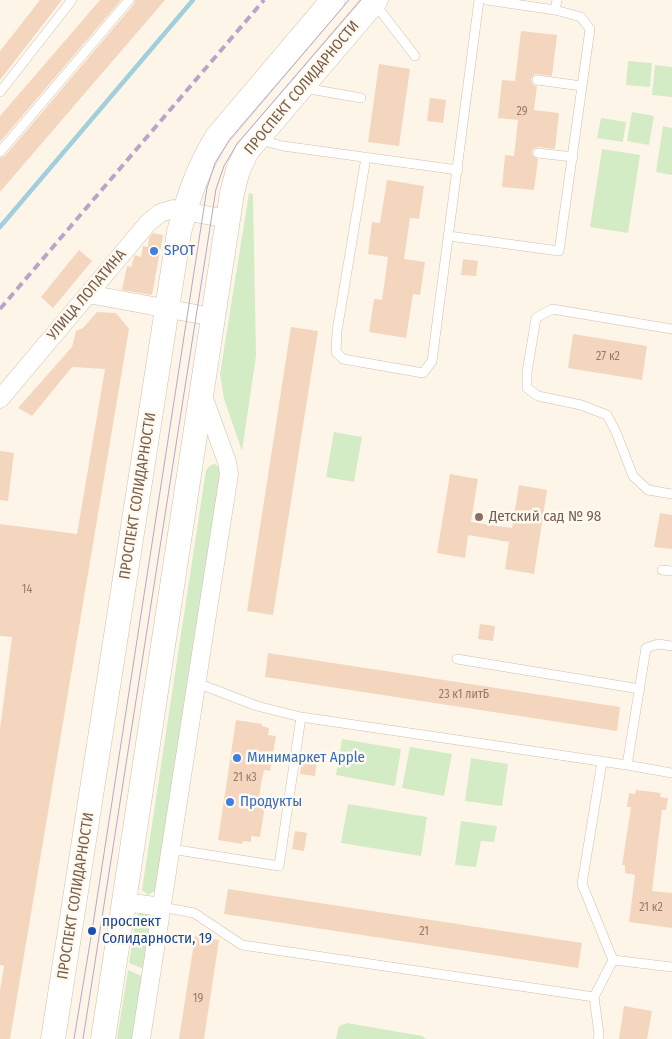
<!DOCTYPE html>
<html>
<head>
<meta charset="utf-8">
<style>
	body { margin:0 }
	canvas { display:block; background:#fdf6e8 }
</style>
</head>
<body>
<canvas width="672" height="1039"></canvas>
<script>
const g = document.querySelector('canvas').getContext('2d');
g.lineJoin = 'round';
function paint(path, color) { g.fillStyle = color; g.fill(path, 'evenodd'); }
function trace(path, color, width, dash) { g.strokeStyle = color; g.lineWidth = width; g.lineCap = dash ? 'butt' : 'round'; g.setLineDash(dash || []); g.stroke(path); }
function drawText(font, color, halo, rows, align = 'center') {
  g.font = font + ' "Fira Sans Condensed",sans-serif'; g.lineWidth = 5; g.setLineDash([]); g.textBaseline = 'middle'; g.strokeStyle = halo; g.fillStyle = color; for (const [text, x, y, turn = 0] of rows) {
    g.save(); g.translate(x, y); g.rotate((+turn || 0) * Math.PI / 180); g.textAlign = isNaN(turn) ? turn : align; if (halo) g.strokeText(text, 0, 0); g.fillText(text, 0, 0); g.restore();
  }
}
paint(new Path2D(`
	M628,61L652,63L650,87L626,85Z
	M655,65L672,67V97L652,95Z
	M632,112L654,116L649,145L627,141Z
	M601,118L626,122L623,142L597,138Z
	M663,126L672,128V175L656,172Z
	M602,149L640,155L628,233L590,227Z
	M249,193L253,194L256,356L242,451L224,399L220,374Z
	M334,432L362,437L354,482L326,477Z
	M215,464L220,468L221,472L155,891L148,895L142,890L206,470L211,465Z
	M342,739L401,749L395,786L336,775Z
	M410,747L452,754L444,796L402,788Z
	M471,758L508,764L502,806L465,801Z
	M348,804L427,817L421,856L341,843Z
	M461,821L497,826L494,842L481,841L476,867L455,865Z
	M141,912L147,913L151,920L144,969L129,963L136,917Z
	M128,970L142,976L132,1039H117Z
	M347,1023L422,1036L426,1039H336L339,1026Z`), '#d3ecc5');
trace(new Path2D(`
	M0,227L193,0`), '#a1cfdb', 4.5);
paint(new Path2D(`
	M40,0H62L0,80V51Z
	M100,0H121L0,142V116Z
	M135,0H165L0,192V158L5,156L134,4Z
	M521,31L557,35L552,76L535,74L531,79L533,85L537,86L534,110L559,113L555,149L538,147L533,149L532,152L533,156L538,159L534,190L502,187L505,155L514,156L518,120L498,118L502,80L515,81Z
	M379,64L410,69L399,146L368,142Z
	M430,98L446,100L443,123L427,121Z
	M387,180L424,186L419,219L410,218L404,259L425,262L420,295L413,294L406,338L369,332L374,299L382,300L388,257L368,254L372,222L380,223Z
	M153,233L163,235L152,295L122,290L127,266L131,267L135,255L141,257L143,246L148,247L149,238Z
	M79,250L92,261L53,308L41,297Z
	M463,259L478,261L476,276L461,275Z
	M97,312L116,313L129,329L10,1039H0V991L4,966L0,965V729L12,637L0,636V524L77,534L105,369L72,367L32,416L18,408L72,347L76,331L83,328Z
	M291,327L318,331L273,615L247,611Z
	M573,334L647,346L642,380L568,368Z
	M0,451L14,453L8,501L0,500Z
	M450,474L478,479L471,522L512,528L519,485L547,490L534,574L505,569L509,542L468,535L465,558L437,553Z
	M660,513L672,515V549L654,547Z
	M480,624L495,626L493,641L478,639Z
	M268,653L620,707L617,731L265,677Z
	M236,720L262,724V726L269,728L268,735L276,736L270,771L264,770L261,784L259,799L266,800L260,837L251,836V842L243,841L242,844L218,840Z
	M302,759L317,761L315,776L300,774Z
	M636,790L661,793L660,797L668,798L666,810H662L652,891L672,893V928L629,922L635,875L625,873V865H622L631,807H627L629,793L635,794Z
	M295,831L307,833L304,851L292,849Z
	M228,889L582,943L578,968L224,914Z
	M195,936L219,940L204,1039H179Z
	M624,1006L652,1011L647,1039H619Z`), '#f4d6bf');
const service = new Path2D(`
	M487,0L555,10L557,0
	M374,5L382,13L415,56
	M537,80L582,86
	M304,88L361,98
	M0,92L72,0
	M263,136L271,143L283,146L458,170
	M0,152L129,0
	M538,153L573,157
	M366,157L337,331L336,352L343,359L423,373L432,361L479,0
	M449,236L559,251L590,29L581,17L555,10
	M672,329L552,309L536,318L527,372V388L538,396L581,405L607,415L616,432L633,476L648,490L672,494
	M662,570L672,571
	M672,646L658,644L646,648L627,765L672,773
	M457,659L640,689
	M197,683L257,706L301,717L627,765
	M602,762L582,884L613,960
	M171,849L279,866L301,717
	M162,907L194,913L242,945L594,997L613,960L672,967
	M594,997L599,1034L598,1039`);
const minor = new Path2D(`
	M88,294L213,317
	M0,399L148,223L160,213L173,209L228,219
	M125,902L162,907
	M141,1039L229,474L227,462L202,393`);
const secondary = new Path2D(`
	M53,1039L179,232C189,195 197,170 217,137L333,0
	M103,1039L232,193L238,170L247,151L376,0`);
trace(service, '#d0bead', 10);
trace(minor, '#d0bead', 19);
trace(secondary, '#d3bfaa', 25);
trace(service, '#fff', 9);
trace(minor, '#fff', 18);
trace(secondary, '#fff', 24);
trace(new Path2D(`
	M74,1039L92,931L207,188L215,163L230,139L349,0
	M83,1039L216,189L224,166L237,144L361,0`), '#baa5c9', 1);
trace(new Path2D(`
	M0,309L264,0`), '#baa5c9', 4, [8, 5]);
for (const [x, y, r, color] of [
	[154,251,5,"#3f7fe0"],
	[479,517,5,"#8d6e63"],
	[237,758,5,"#3f7fe0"],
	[230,802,5,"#3f7fe0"],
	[92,931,5,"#1a4fb4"]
]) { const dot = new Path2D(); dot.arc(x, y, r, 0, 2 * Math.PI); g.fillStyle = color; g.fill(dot); trace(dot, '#fffaf0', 2); }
drawText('12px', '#987b67', null, [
	["29",522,112],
	["27 к2",608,357],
	["14",27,590],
	["23 к1 литБ",464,695],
	["21 к3",245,778],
	["21 к2",651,908],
	["21",424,932],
	["19",198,999]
]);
drawText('15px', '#795d4a', '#fffaf0', [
	["ПРОСПЕКТ СОЛИДАРНОСТИ",302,88,-50],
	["УЛИЦА ЛОПАТИНА",87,295,-50],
	["ПРОСПЕКТ СОЛИДАРНОСТИ",138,496,-81],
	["ПРОСПЕКТ СОЛИДАРНОСТИ",76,896,-81]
]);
drawText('15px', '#366cbe', '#fffaf0', [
	["SPOT",164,251],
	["Минимаркет Apple",247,758],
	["Продукты",240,802]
], 'left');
drawText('15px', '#785e54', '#fffaf0', [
	["Детский сад № 98",489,517]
], 'left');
drawText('15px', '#164399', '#fffaf0', [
	["проспект",102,922],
	["Солидарности, 19",102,939]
], 'left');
</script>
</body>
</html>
